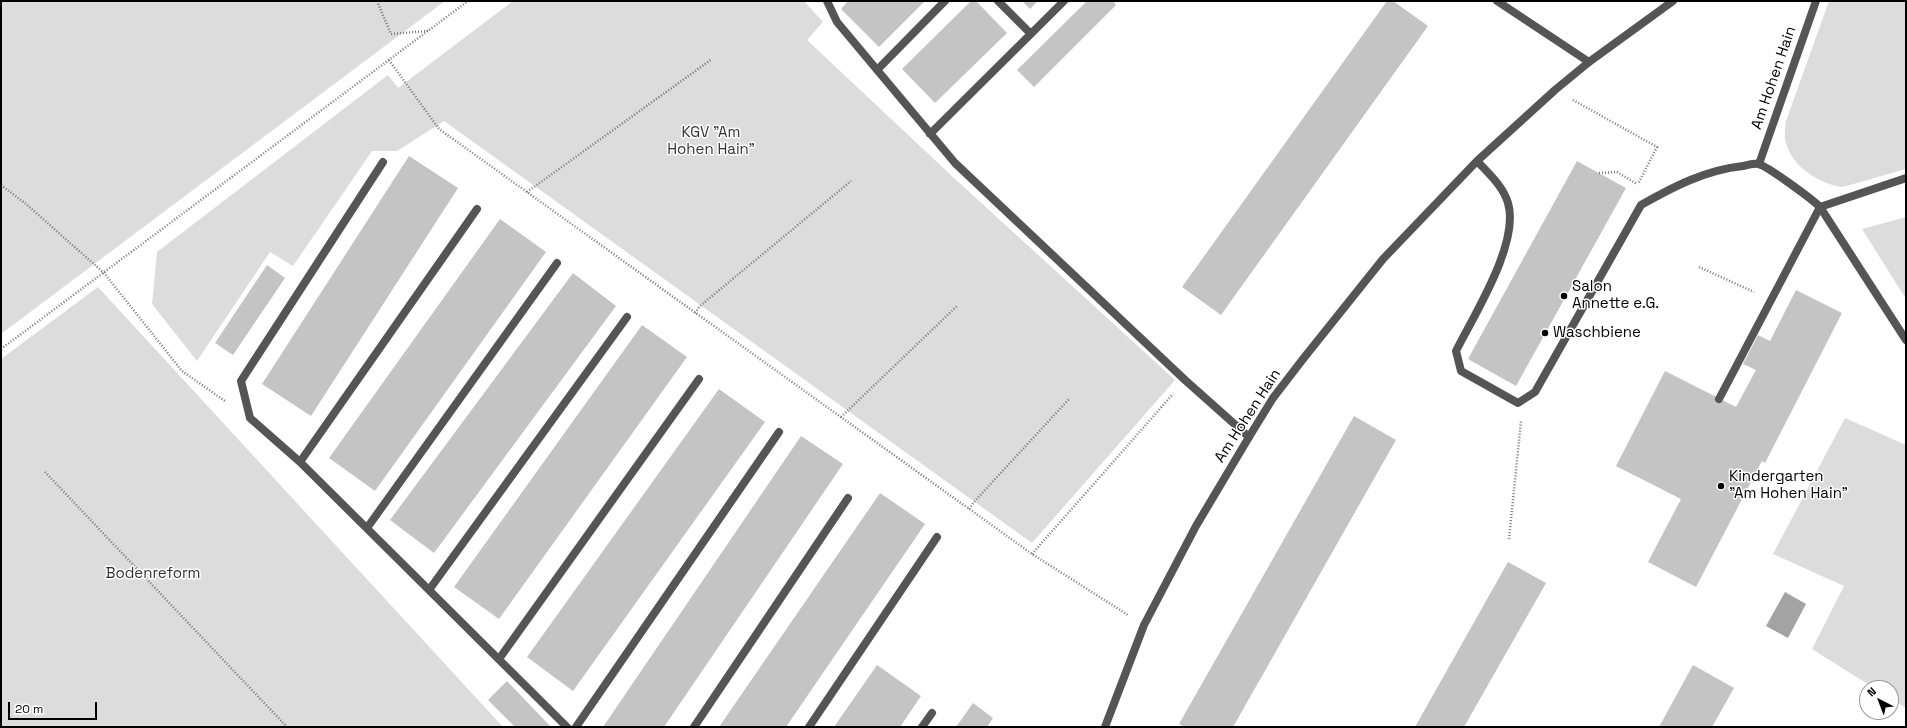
<!DOCTYPE html>
<html>
<head>
<meta charset="utf-8">
<style>
	body { margin:0 }
	#map { position:relative; width:1907px; height:728px; overflow:hidden; background:#fff; font-family:"Space Grotesk",sans-serif }
	canvas { display:block }
	.frame { position:absolute; inset:0; border:2px solid #000; pointer-events:none }
	.north { position:absolute; left:1859px; top:680px; width:40px; height:40px; box-sizing:border-box; background:#fff; border:1px solid #999; border-radius:50%; rotate:318deg; font-size:11px; font-weight:700; line-height:16px; text-align:center; color:#000 }
	.north::after { content:''; display:block; margin:auto; width:14px; height:18px; background:#000; clip-path:polygon(50% 0,100% 100%,50% 72%,0 100%) }
	.scale { position:absolute; left:8px; top:702px; width:89px; height:18px; box-sizing:border-box; border:2px solid #000; border-top:0; padding-left:5px; font-size:12px; line-height:14px; white-space:nowrap; color:#000; -webkit-text-stroke:3px #fff; paint-order:stroke }
</style>
</head>
<body>
<div id="map">
<canvas width="1907" height="728"></canvas>
<div class="frame"></div>
<div class="north">N</div>
<div class="scale">20 m</div>
</div>
<script>
const g = document.querySelector('canvas').getContext('2d');
g.lineJoin = 'round';
function paint(path, color) { g.fillStyle = color; g.fill(path, 'evenodd'); }
function trace(path, color, width, dash) { g.strokeStyle = color; g.lineWidth = width; g.lineCap = dash ? 'butt' : 'round'; g.setLineDash(dash || []); g.stroke(path); }
function drawText(font, color, halo, rows, align = 'center') {
  g.font = font + ' "Space Grotesk",sans-serif'; g.lineWidth = 3; g.setLineDash([]); g.textBaseline = 'middle'; g.strokeStyle = halo; g.fillStyle = color; for (const [text, x, y, turn = 0] of rows) {
    g.save(); g.translate(x, y); g.rotate((+turn || 0) * Math.PI / 180); g.textAlign = isNaN(turn) ? turn : align; if (halo) g.strokeText(text, 0, 0); g.fillText(text, 0, 0); g.restore();
  }
}
paint(new Path2D(`
	M1,1H445L1,334Z
	M513,1H804L823,22L807,40L954,178L1175,380L1032,543L444,121L397,151H372L293,266L270,252L197,361L152,304L157,252L388,75L398,88Z
	M1829,1H1906V169L1843,187C1821,185 1792,167 1786,143C1784,136 1785,129 1786,121Z
	M1906,217V299L1862,229Z
	M98,287L503,727H1V359Z
	M1845,418L1906,445V708L1891,699V688H1874L1812,649L1844,586L1773,554Z`), '#dcdcdc');
paint(new Path2D(`
	M1785,592L1806,604L1788,638L1766,626Z`), '#a3a3a3');
paint(new Path2D(`
	M848,1H925L879,47L841,9Z
	M971,1H976L1007,33L935,103L902,69Z
	M1022,1H1038L1030,9Z
	M1087,1H1113L1116,5L1034,87L1017,70Z
	M1387,1H1393L1428,26L1221,315L1182,287Z
	M409,156L458,188L311,416L262,384Z
	M1577,161L1626,188L1516,386L1468,359Z
	M500,219L546,252L375,491L329,458Z
	M267,265L285,278L233,355L215,343Z
	M573,273L616,306L434,553L390,520Z
	M1796,290L1842,313L1765,463L1762,461L1696,587L1648,562L1681,499L1616,466L1665,371L1736,407L1756,370L1743,364L1758,335L1770,341Z
	M642,325L687,357L499,619L454,587Z
	M719,389L765,422L573,691L527,657Z
	M1354,416L1396,440L1233,727H1185L1179,724Z
	M801,436L843,464L664,727H603Z
	M880,493L925,524L786,727H719Z
	M1508,562L1546,583L1464,727H1415Z
	M877,665L921,696L900,727H834Z
	M1693,665L1734,688L1712,727H1659Z
	M507,681L551,727H515L488,700Z
	M973,703L993,718L987,727H956Z`), '#c4c4c4');
trace(new Path2D(`
	M377,1L391,34L429,31
	M389,60L439,129L1032,554L1128,615
	M1573,100L1657,147L1638,184
	M1599,173L1617,172L1637,184
	M1,185L26,204L104,273L182,371L225,401
	M527,192L712,59
	M1699,267L1754,292
	M695,313L700,306L851,181
	M1,349L468,1
	M841,417L957,306
	M45,472L287,727
	M969,509L974,502L1070,398
	M1509,539L1521,421
	M1032,554L1173,394`), '#777', 2.5, [1, 2]);
trace(new Path2D(`
	M827,1L837,22L955,163L1185,380L1249,437
	M998,1L1031,34
	M877,70L945,1
	M930,134L1064,1
	M383,162L241,381L250,418L300,462L567,727
	M1719,399L1820,207
	M300,462L477,209
	M367,528L557,263
	M429,590L627,317
	M499,659L699,379
	M576,727L779,432
	M694,727L848,498
	M809,727L937,537
	M922,727L932,713`), '#555', 8);
trace(new Path2D(`
	M1497,1L1589,62
	M1477,161C1489,174 1503,186 1508,203C1520,243 1474,315 1456,351L1461,371L1518,403L1535,392L1641,205C1673,187 1705,170 1743,166C1747,165 1753,163 1758,164C1766,165 1812,199 1820,207L1906,340
	M1759,164L1816,1
	M1820,207L1906,178
	M1105,727L1144,625L1196,526L1249,437L1273,398L1303,359L1383,259L1477,161L1555,90L1589,62L1673,1`), '#555', 8);
for (const [x, y, r, color] of [
	[1564,296,4,"#000"],
	[1545,333,4,"#000"],
	[1721,486,4,"#000"]
]) { const dot = new Path2D(); dot.arc(x, y, r, 0, 2 * Math.PI); g.fillStyle = color; g.fill(dot); trace(dot, '#fff', 1.5); }
drawText('15px', '#000', '#fff', [
	["Am Hohen Hain",1774,78,-71],
	["Am Hohen Hain",1248,416,-57]
]);
drawText('15px', '#333', '#fff', [
	["KGV \"Am",711,133],
	["Hohen Hain\"",711,150],
	["Bodenreform",153,574]
]);
drawText('15px', '#000', '#fff', [
	["Salon",1572,287],
	["Annette e.G.",1572,304],
	["Waschbiene",1553,333],
	["Kindergarten",1729,477],
	["\"Am Hohen Hain\"",1729,494]
], 'left');
</script>
</body>
</html>
